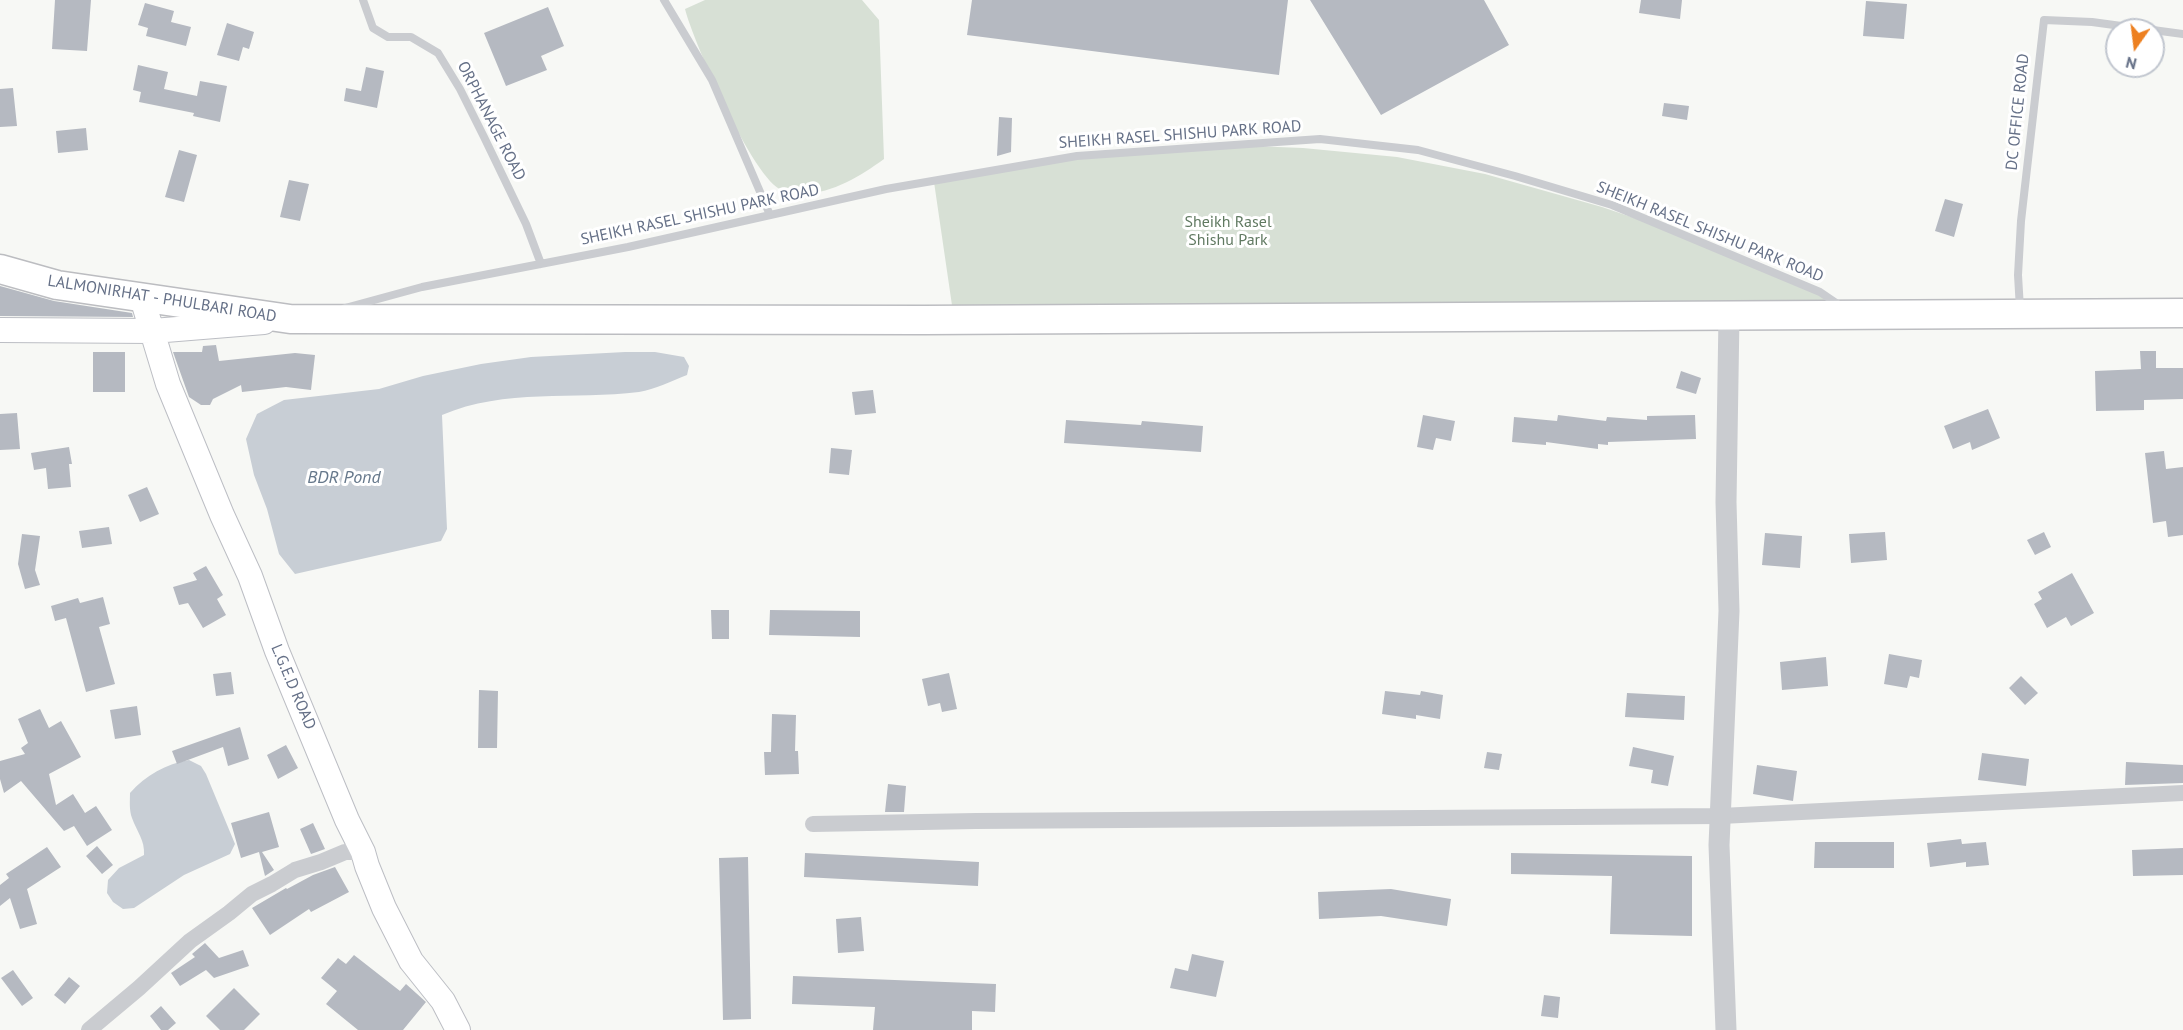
<!DOCTYPE html>
<html>
<head>
<meta charset="utf-8">
<style>
	body { margin:0 }
	#map { position:relative; width:2183px; height:1030px; overflow:hidden; background:#f7f8f5; font-family:"PT Sans",sans-serif }
	canvas { display:block }
	.north { position:absolute; left:2105px; top:18px; width:60px; height:60px; box-sizing:border-box; background:#fff; border:2px solid #c1c6cf; border-radius:50%; rotate:194deg; font-size:16px; font-weight:700; line-height:24px; text-align:center; color:#657087 }
	.north::after { content:''; display:block; margin:auto; width:21px; height:27px; background:#ed8020; clip-path:polygon(50% 0,100% 100%,50% 72%,0 100%) }
</style>
</head>
<body>
<div id="map">
<canvas width="2183" height="1030"></canvas>
<div class="north">N</div>
</div>
<script>
const g = document.querySelector('canvas').getContext('2d');
g.lineJoin = 'round';
function paint(path, color) { g.fillStyle = color; g.fill(path, 'evenodd'); }
function trace(path, color, width, dash) { g.strokeStyle = color; g.lineWidth = width; g.lineCap = dash ? 'butt' : 'round'; g.setLineDash(dash || []); g.stroke(path); }
function drawText(font, color, halo, rows, align = 'center') {
  g.font = font + ' "PT Sans",sans-serif'; g.lineWidth = 6; g.setLineDash([]); g.textBaseline = 'middle'; g.strokeStyle = halo; g.fillStyle = color; for (const [text, x, y, turn = 0] of rows) {
    g.save(); g.translate(x, y); g.rotate((+turn || 0) * Math.PI / 180); g.textAlign = isNaN(turn) ? turn : align; if (halo) g.strokeText(text, 0, 0); g.fillText(text, 0, 0); g.restore();
  }
}
paint(new Path2D(`
	M705,0H862L879,20L884,159C855,180 819,202 782,190C754,181 693,41 685,9Z
	M1227,145L1303,148L1397,157L1485,174L1602,207L1693,238L1820,292L1854,315L954,319L934,182L1086,154Z`), '#d7e0d5');
paint(new Path2D(`
	M625,352H655L684,357L689,366L687,375C672,381 655,389 639,392C574,400 505,388 442,415L447,529L441,541L295,574L279,554L267,509L254,475L246,439L257,414L284,400L379,389L423,376L481,364L531,357Z
	M189,760L201,766L206,774L235,844L230,854L184,875L134,908L123,909L113,902L107,893L108,880L119,868L144,855C145,840 137,832 132,818C129,810 130,801 130,793C146,775 166,764 189,760Z`), '#c8ced5');
paint(new Path2D(`
	M55,0H91L87,51L52,49Z
	M972,0H1288L1279,75L967,35Z
	M1310,0H1484L1509,45L1381,115Z
	M1641,0H1682L1680,19L1639,13Z
	M1866,1L1907,4L1904,39L1863,36Z
	M145,3L174,11L171,22L191,27L186,46L146,36L148,28L138,25Z
	M548,7L564,46L541,56L547,70L506,86L484,33Z
	M227,23L254,32L249,49L243,47L239,61L217,55Z
	M138,65L168,72L164,89L197,96L200,81L227,86L220,122L193,116L194,113L139,102L141,92L133,90Z
	M366,67L384,71L377,108L344,101L346,88L361,91Z
	M13,88L17,126L0,127V89Z
	M1664,103L1689,106L1687,120L1662,116Z
	M999,117L1012,118L1011,152L997,156Z
	M86,128L88,150L58,153L56,131Z
	M179,150L197,155L184,202L165,197Z
	M289,180L309,184L300,221L280,217Z
	M1945,199L1963,204L1954,237L1935,231Z
	M0,286L54,301L132,313L133,317L0,316Z
	M216,345L219,361L295,353L315,355L311,390L286,387L242,392L241,385L213,399L210,405H201L189,397L173,352H202L203,346Z
	M2140,351H2156V368H2183V399L2144,400V410L2096,411L2095,371L2141,369Z
	M93,352H125V392H93Z
	M1681,371L1701,378L1696,394L1676,388Z
	M873,390L876,413L855,415L852,392Z
	M1988,409L2000,438L1972,450L1970,442L1953,449L1944,426Z
	M17,413L20,449L0,450V414Z
	M1423,415L1455,421L1451,441L1436,438L1433,450L1417,447Z
	M1558,415L1606,421L1607,417L1647,420V416L1695,415L1696,439L1608,442V445L1598,444V449L1546,442V445L1512,442L1514,417L1557,421Z
	M1066,420L1141,425L1142,421L1203,426L1201,452L1064,443Z
	M69,447L72,464H69L71,487L48,489L46,468L34,470L31,453Z
	M831,448L852,450L849,475L829,473Z
	M2164,451L2166,469L2183,467V535L2168,537L2166,521L2153,523L2145,453Z
	M147,487L159,514L140,522L128,495Z
	M109,527L112,544L82,548L79,531Z
	M1885,532L1887,560L1851,563L1849,534Z
	M2044,532L2051,547L2035,555L2027,540Z
	M1765,533L1802,536L1800,568L1762,565Z
	M22,534L40,536L35,570L40,585L25,589L18,564Z
	M206,566L223,595L217,599L226,615L203,628L188,603L179,605L173,587L197,580L193,573Z
	M2072,573L2094,613L2071,626L2066,617L2047,628L2034,604L2042,599L2038,592Z
	M103,597L110,624L99,627L115,684L86,692L66,618L55,621L51,606L78,598L80,603Z
	M711,610H729V639H712Z
	M770,610L860,611V637L769,635Z
	M1889,654L1922,660L1919,678L1910,676L1907,688L1884,684Z
	M1826,657L1828,686L1782,690L1780,662Z
	M231,672L234,694L216,696L213,674Z
	M949,673L957,709L942,712L940,703L928,706L922,679Z
	M2021,676L2038,693L2025,705L2009,688Z
	M479,690L498,691L497,748H478Z
	M1385,691L1420,695L1421,691L1443,695L1440,719L1416,715V719L1382,714Z
	M1627,693L1685,696L1684,720L1625,717Z
	M137,706L141,735L115,739L110,710Z
	M40,709L49,728L61,721L81,757L49,774L56,805L73,794L85,813L96,806L112,830L87,846L74,826L64,831L21,781L4,793L0,779V761L25,754L21,748L28,743L18,719Z
	M772,714L796,715L795,751H798L799,774L765,775L764,752H771Z
	M240,727L249,759L228,766L223,747L177,764L172,751Z
	M286,745L298,768L278,779L267,755Z
	M1633,747L1674,756L1668,786L1651,783L1653,770L1629,766Z
	M1487,752L1502,754L1499,770L1484,768Z
	M1982,753L2029,759L2026,786L1978,780Z
	M2126,762L2183,765V783L2125,785Z
	M1757,765L1797,771L1793,801L1753,794Z
	M888,784L906,786L904,812H885Z
	M269,812L279,847L262,852L274,870L265,876L259,852L241,858L231,823Z
	M313,823L325,849L311,854L300,829Z
	M1961,839L1962,844L1986,842L1989,865L1966,867V862L1930,867L1927,843Z
	M1815,842H1894V868H1814Z
	M97,846L113,865L102,874L86,856Z
	M47,847L61,867L27,889L37,924L20,929L10,898L0,906V885L9,878L6,874Z
	M2183,848V875L2133,876L2132,850Z
	M805,853L979,862L978,886L804,877Z
	M1511,853L1692,856V936L1610,934L1612,876L1511,874Z
	M748,857L751,1019L723,1020L719,858Z
	M335,867L349,892L311,912L309,909L270,935L252,908L286,888L287,889L313,875Z
	M1391,889L1451,899L1447,926L1381,916L1319,919L1318,892Z
	M861,917L864,951L838,953L836,919Z
	M205,943L219,958L243,950L249,966L214,978L206,970L180,986L171,973L195,957L192,954Z
	M1192,954L1224,961L1216,997L1170,988L1175,968L1188,971Z
	M354,955L400,991L406,984L426,1002L403,1030H358L326,1004L337,991L321,978L338,958L346,964Z
	M13,970L33,998L22,1006L1,978Z
	M793,976L996,984L995,1012L972,1011V1030H873L875,1007L792,1004Z
	M69,977L80,986L65,1004L54,995Z
	M234,988L260,1014L244,1030H220L206,1016Z
	M1544,995L1560,997L1558,1018L1541,1016Z
	M161,1006L176,1023L168,1030H161L150,1016Z`), '#b5b9c1');
const secondary = new Path2D(`
	M142,298L168,384L222,515L250,576L277,651L347,820L363,852L367,866L384,908L411,961L443,1001L458,1030
	M0,330L153,331L264,322`);
const trunk = new Path2D(`
	M0,269L57,285L290,319L924,320L2183,313`);
trace(secondary, '#bcbec4', 26);
trace(trunk, '#bcbdc1', 31);
trace(new Path2D(`
	M363,0L373,28L388,37H411L438,53L460,89L484,137L526,224L541,264
	M664,0L712,80L770,215
	M2153,30L2183,34
	M345,308L422,287L628,247L886,189L1077,156L1320,139L1418,150L1515,176L1612,205L1820,292L1842,307
	M2020,309L2018,275L2021,221L2044,20L2092,22L2151,30`), '#caccd0', 8);
trace(new Path2D(`
	M813,824L976,821L1721,816L2183,793
	M89,1030L139,988L190,941L229,913L252,894L272,884L295,870L321,862L345,852H363`), '#caccd0', 16);
trace(new Path2D(`
	M1726,1030L1719,845L1729,611L1726,502L1729,316`), '#caccd0', 21);
trace(secondary, '#fff', 24);
trace(trunk, '#fff', 28);
drawText('16px', '#657087', '#fff', [
	["DC OFFICE ROAD",2018,112,-84],
	["ORPHANAGE ROAD",491,121,63],
	["SHEIKH RASEL SHISHU PARK ROAD",1180,135,-4],
	["SHEIKH RASEL SHISHU PARK ROAD",700,215,-12],
	["SHEIKH RASEL SHISHU PARK ROAD",1710,232,22],
	["LALMONIRHAT - PHULBARI ROAD",162,299,9],
	["L.G.E.D ROAD",293,687,67]
]);
drawText('16px', '#607961', '#fff', [
	["Sheikh Rasel",1228,222],
	["Shishu Park",1228,240]
]);
drawText('italic 18px', '#66788b', '#fff', [
	["BDR Pond",344,478]
]);
</script>
</body>
</html>
